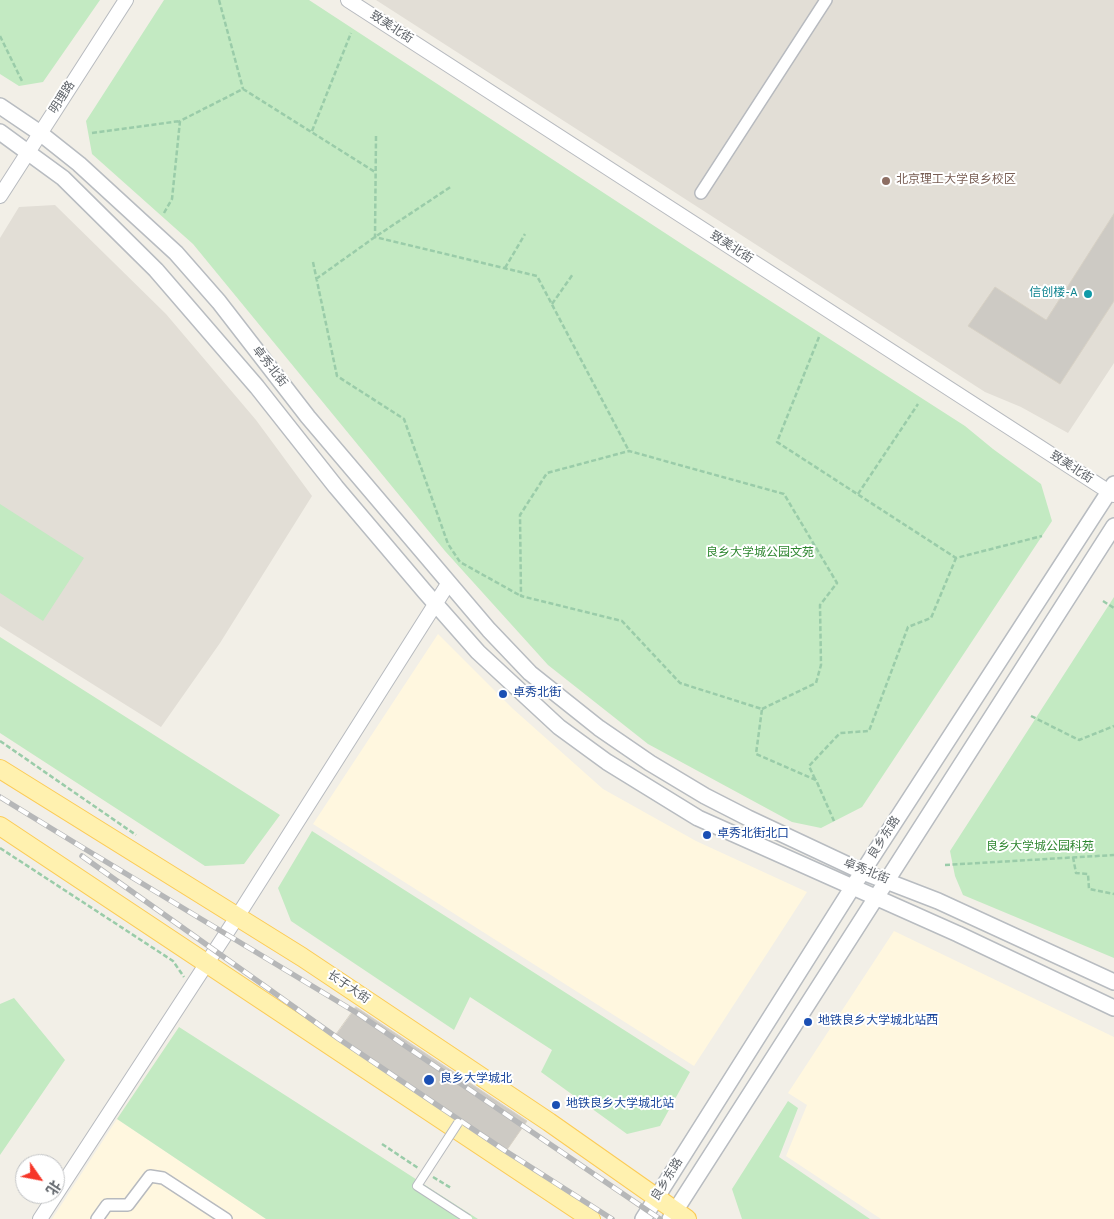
<!DOCTYPE html>
<html>
<head>
<meta charset="utf-8">
<style>
	body { margin:0 }
	#map { position:relative; width:1114px; height:1219px; overflow:hidden; background:#f2efe7; font-family:Overpass,"Noto Sans SC",sans-serif }
	canvas { display:block }
	.north { position:absolute; left:15px; top:1154px; width:50px; height:50px; box-sizing:border-box; background:#fff; border:1px solid #bfc1c3; border-radius:50%; rotate:123deg; font-size:14px; font-weight:700; line-height:20px; text-align:center; color:#5e6369 }
	.north::after { content:''; display:block; margin:auto; width:18px; height:22px; background:#f63628; clip-path:polygon(50% 0,100% 100%,50% 72%,0 100%) }
</style>
</head>
<body>
<div id="map">
<canvas width="1114" height="1219"></canvas>
<div class="north">北</div>
</div>
<script>
const g = document.querySelector('canvas').getContext('2d');
g.lineJoin = 'round';
function paint(path, color) { g.fillStyle = color; g.fill(path, 'evenodd'); }
function trace(path, color, width, dash) { g.strokeStyle = color; g.lineWidth = width; g.lineCap = dash ? 'butt' : 'round'; g.setLineDash(dash || []); g.stroke(path); }
function drawText(font, color, halo, rows, align = 'center') {
  g.font = font + ' Overpass,"Noto Sans SC",sans-serif'; g.lineWidth = 4; g.setLineDash([]); g.textBaseline = 'middle'; g.strokeStyle = halo; g.fillStyle = color; for (const [text, x, y, turn = 0] of rows) {
    g.save(); g.translate(x, y); g.rotate((+turn || 0) * Math.PI / 180); g.textAlign = isNaN(turn) ? turn : align; if (halo) g.strokeText(text, 0, 0); g.fillText(text, 0, 0); g.restore();
  }
}
paint(new Path2D(`
	M438,634L512,708L603,789L696,841L807,892L694,1066L313,824Z
	M894,931L1114,1037V1219H881L786,1156L807,1105L788,1093Z
	M117,1119L266,1219H52Z`), '#fff7df');
paint(new Path2D(`
	M376,0H1114V363L1068,433L1021,407L985,392Z
	M55,205L166,314L256,420L312,496L220,643L161,727L0,626V238L19,207Z`), '#e2ded6');
paint(new Path2D(`
	M0,0H100L43,82L19,86L0,74Z
	M164,0H309L691,250L965,426L993,449L1041,484L1052,521L862,807L821,828L792,822L648,744L548,665L445,551L193,244L92,154L86,121Z
	M0,504L84,558L43,621L0,593Z
	M1114,597V958L963,895L955,876L950,851Z
	M0,637L280,815L244,864L205,866L0,733Z
	M312,831L690,1072L660,1126L627,1134L541,1072L552,1050L470,997L454,1030L291,921L278,888Z
	M14,998L65,1060L0,1155V1004Z
	M179,1027L478,1219H266L117,1119Z
	M788,1101L798,1108L779,1157L870,1219H742L732,1189Z`), '#c3eac2');
const building = new Path2D(`
	M1114,214V301L1060,384L968,326L995,287L1046,320Z
	M356,1007L527,1121L504,1154L333,1039Z`);
paint(building, '#cdcac4');
trace(building, '#d7d1c5', 1);
const minor = new Path2D(`
	M701,193L826,0
	M97,1219L107,1205H128L150,1176L163,1178L226,1219`);
const tertiary = new Path2D(`
	M348,0L1114,495
	M0,196L126,0
	M40,1219L237,917L448,584`);
const secondary = new Path2D(`
	M0,106L40,133L79,164L176,253L219,302L308,417L489,630L530,673L599,728L650,763L705,796L748,818L863,872L938,901L1114,982
	M0,132L63,178L156,270L257,387L336,487L425,592L478,652L559,727L607,762L698,818L958,934L1114,1008
	M643,1219L852,888L1114,484
	M670,1219L1114,526`);
const primary = new Path2D(`
	M0,769L302,957L549,1122L687,1219
	M0,826L591,1219`);
trace(minor, '#b7babf', 14);
trace(tertiary, '#b7babf', 16);
trace(secondary, '#b8bcc1', 18);
trace(primary, '#fccb56', 20);
trace(new Path2D(`
	M219,0L243,89
	M0,36L22,81
	M312,131L351,33
	M92,133L180,121
	M376,136L375,237L537,276L629,451
	M164,213L172,199L180,121L243,89L375,172
	M313,262L337,376L404,419L448,544L460,562L521,596
	M505,268L525,234
	M316,279L375,237L452,186
	M552,304L573,274
	M819,337L777,442L956,558L1042,536
	M858,494L918,404
	M1103,601L1114,608
	M762,709L816,683L821,665L820,605L837,583L784,494L629,451L547,473L520,515L521,596L622,621L680,683L762,709L756,754L816,780L834,821
	M1031,716L1079,740L1114,726
	M0,741L136,835
	M815,779L809,766L840,733L869,731L908,627L931,618L956,558
	M0,848L173,961L184,977
	M1073,857L1076,873L1088,874L1089,889L1114,894
	M945,865L1114,855
	M382,1144L418,1168
	M433,1177L451,1188`), '#9acca9', 2.5, [5, 2.5]);
trace(minor, '#fff', 11);
trace(tertiary, '#fff', 14);
trace(secondary, '#fff', 15);
trace(primary, '#fff1af', 18);
const rail = new Path2D(`
	M0,797L80,846L357,1013L660,1219
	M82,856L339,1039L504,1150L612,1219`);
trace(rail, '#b6b7b8', 5.5);
trace(rail, '#fff', 4, [11]);
const pedestrianBridge = new Path2D(`
	M458,1123L417,1186L468,1219`);
trace(pedestrianBridge, '#b7babf', 10, []);
trace(pedestrianBridge, '#fff', 8);
for (const [x, y, r, color] of [
	[886,181,5,"#8d6e63"],
	[1088,294,5,"#0f9aa8"],
	[503,694,5,"#1a4fb4"],
	[707,835,5,"#1a4fb4"],
	[808,1022,5,"#1a4fb4"],
	[429,1080,6,"#1a4fb4"],
	[556,1105,5,"#1a4fb4"]
]) { const dot = new Path2D(); dot.arc(x, y, r, 0, 2 * Math.PI); g.fillStyle = color; g.fill(dot); trace(dot, '#fff', 2); }
drawText('12px', '#5e6369', '#fff', [
	["致美北街",391,28,33],
	["明理路",63,98,-57],
	["致美北街",731,248,33],
	["卓秀北街",269,367,52],
	["致美北街",1071,468,33],
	["良乡东路",885,838,-57],
	["卓秀北街",866,872,22],
	["长于大街",348,988,34],
	["良乡东路",668,1180,-58]
]);
drawText('12px', '#785e54', '#fff', [
	["北京理工大学良乡校区",896,181]
], 'left');
drawText('12px', '#0d838f', '#fff', [
	["信创楼-A",1078,294]
], 'right');
drawText('12px', '#2f8731', '#fff', [
	["良乡大学城公园·文苑",760,554],
	["良乡大学城公园·科苑",1040,848]
]);
drawText('12px', '#164399', '#fff', [
	["卓秀北街",513,694],
	["卓秀北街北口",717,835],
	["地铁良乡大学城北站西",818,1022],
	["良乡大学城北",440,1080],
	["地铁良乡大学城北站",566,1105]
], 'left');
</script>
</body>
</html>
